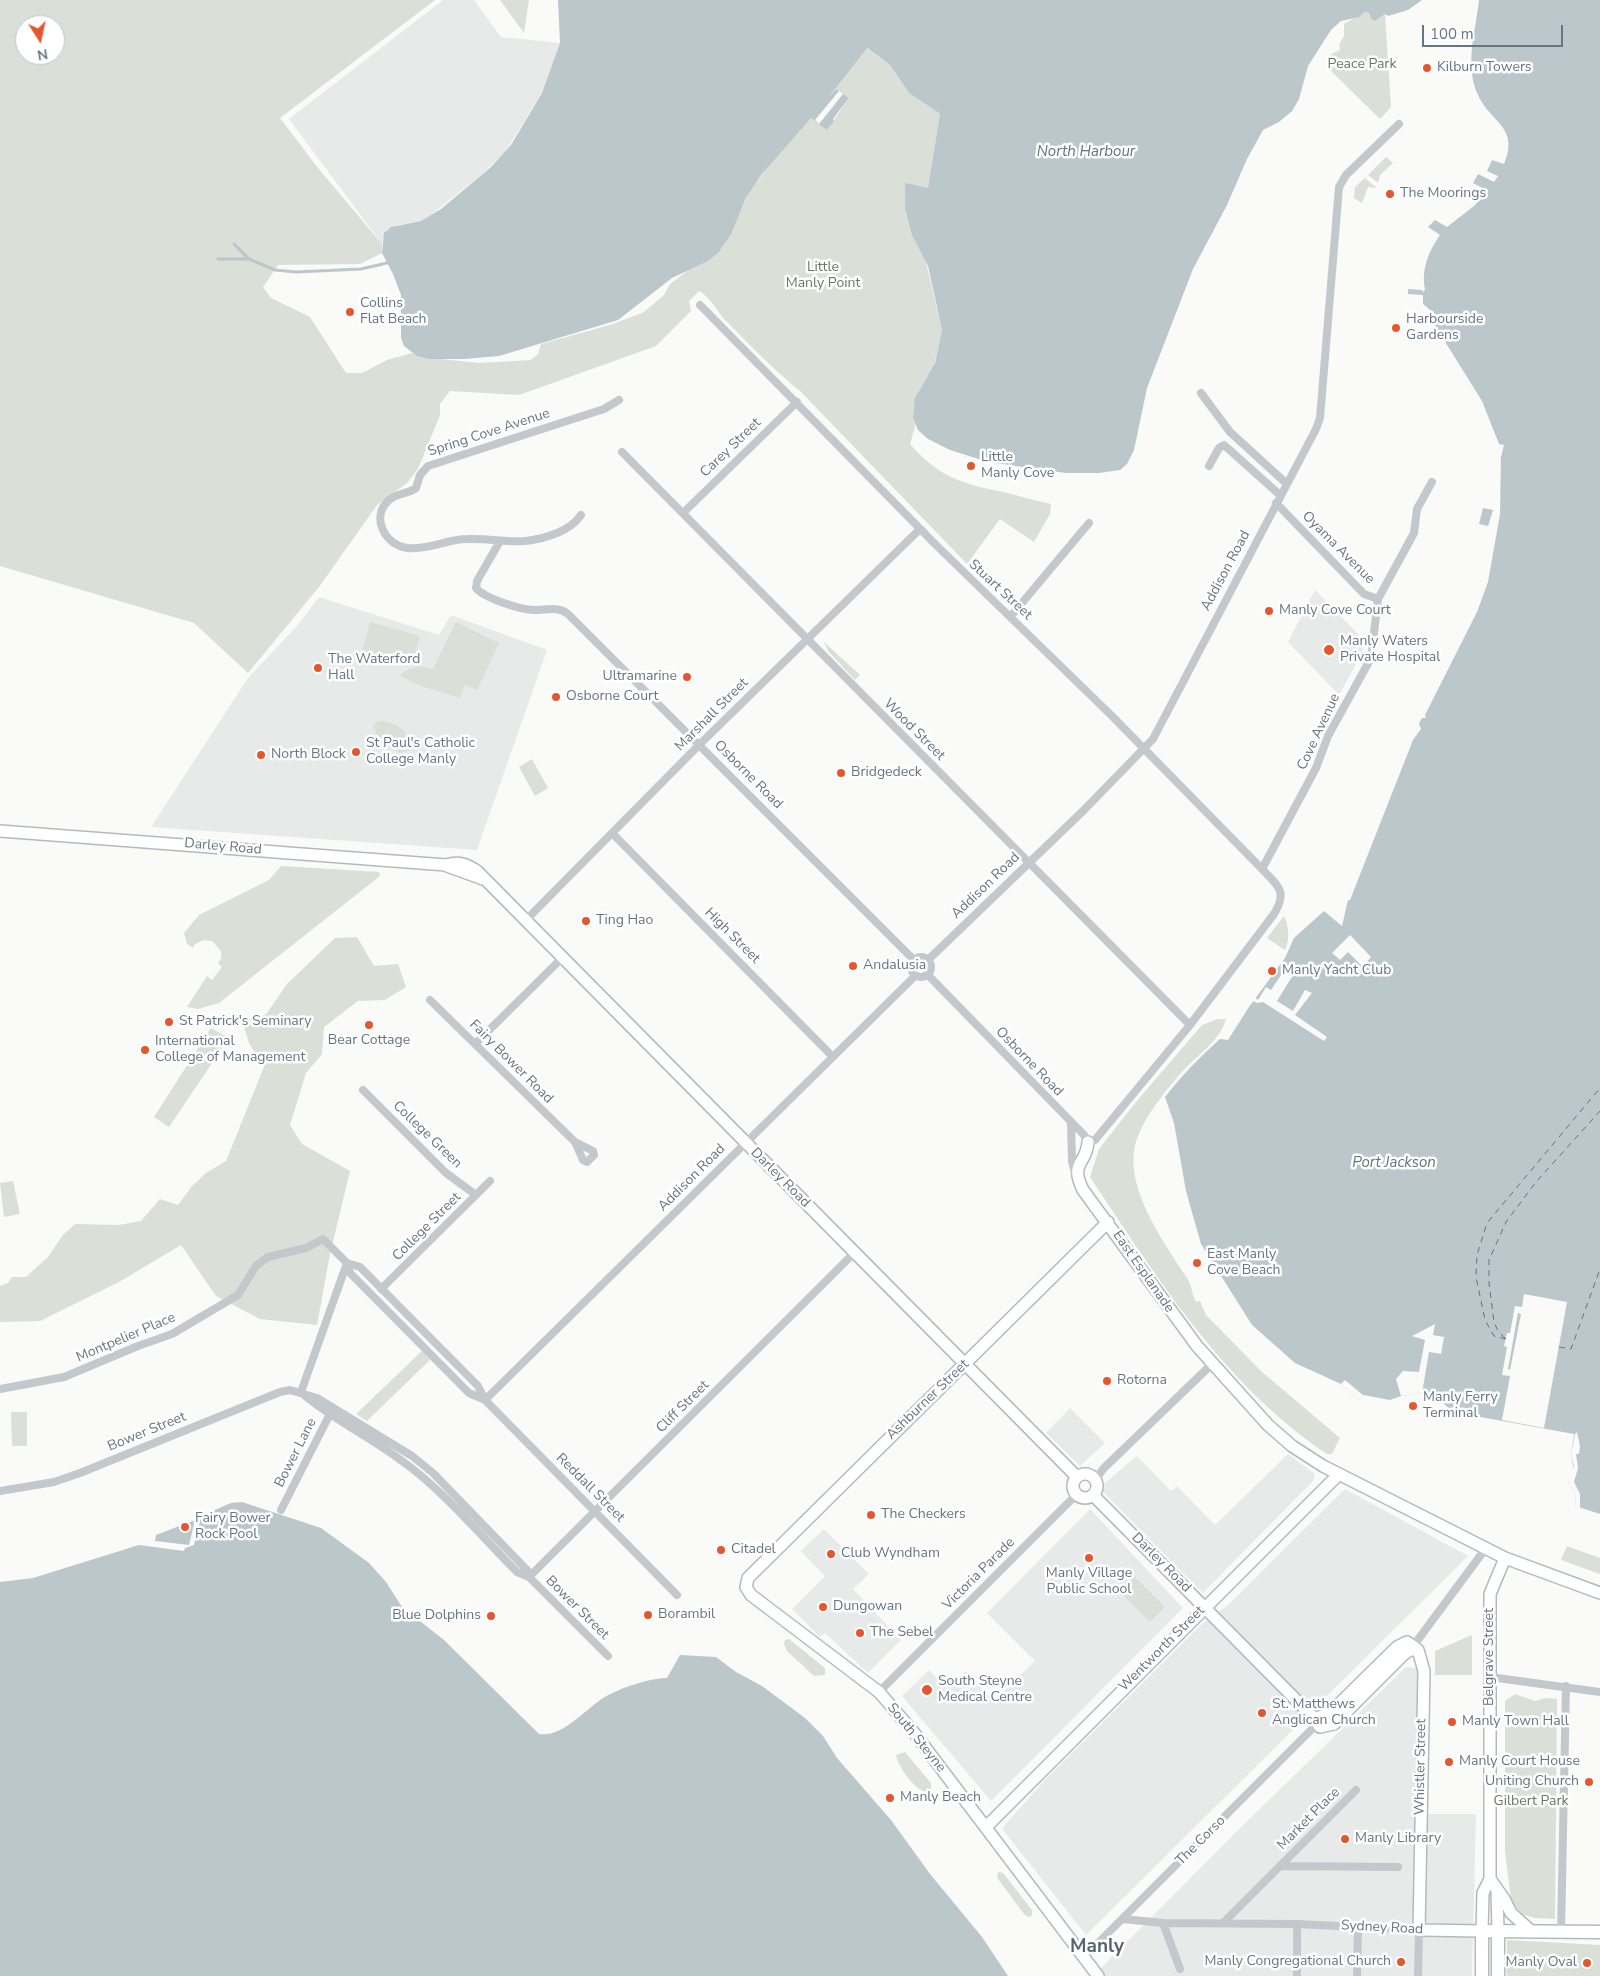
<!DOCTYPE html>
<html>
<head>
<meta charset="utf-8">
<style>
	body { margin:0 }
	#map { position:relative; width:1600px; height:1976px; overflow:hidden; background:#fafaf8; font-family:"Nunito Sans",sans-serif }
	canvas { display:block }
	.north { position:absolute; left:15px; top:15px; width:50px; height:50px; box-sizing:border-box; background:#fff; border:1px solid #c1c8cd; border-radius:50%; rotate:170deg; font-size:14px; font-weight:700; line-height:20px; text-align:center; color:#657683 }
	.north::after { content:''; display:block; margin:auto; width:18px; height:22px; background:#e4572e; clip-path:polygon(50% 0,100% 100%,50% 72%,0 100%) }
	.scale { position:absolute; left:1422px; top:25px; width:141px; height:22px; box-sizing:border-box; border:2px solid #657683; border-top:0; padding-left:6px; font-size:15px; line-height:18px; white-space:nowrap; color:#657683; -webkit-text-stroke:4px #fff; paint-order:stroke }
</style>
</head>
<body>
<div id="map">
<canvas width="1600" height="1976"></canvas>
<div class="north">N</div>
<div class="scale">100 m</div>
</div>
<script>
const g = document.querySelector('canvas').getContext('2d');
g.lineJoin = 'round';
function paint(path, color) { g.fillStyle = color; g.fill(path, 'evenodd'); }
function trace(path, color, width, dash) { g.strokeStyle = color; g.lineWidth = width; g.lineCap = dash ? 'butt' : 'round'; g.setLineDash(dash || []); g.stroke(path); }
function drawText(font, color, halo, rows, align = 'center') {
  g.font = font + ' "Nunito Sans",sans-serif'; g.lineWidth = 5; g.setLineDash([]); g.textBaseline = 'middle'; g.strokeStyle = halo; g.fillStyle = color; for (const [text, x, y, turn = 0] of rows) {
    g.save(); g.translate(x, y); g.rotate((+turn || 0) * Math.PI / 180); g.textAlign = isNaN(turn) ? turn : align; if (halo) g.strokeText(text, 0, 0); g.fillText(text, 0, 0); g.restore();
  }
}
paint(new Path2D(`
	M443,0H474L501,37L561,43L542,93L505,152L483,173L431,215L421,221L398,225L386,230L382,244L289,119Z
	M1315,590L1365,641L1360,657L1339,695L1288,642Z
	M319,597L439,635L451,615L547,650L477,850L151,827L248,678L297,626Z
	M1070,1408L1105,1443L1080,1466L1046,1433Z
	M1288,1454L1315,1474L1313,1481L1203,1593L1099,1488L1137,1456L1171,1491L1177,1486L1215,1525Z
	M1345,1489L1468,1556L1086,1935L1003,1830L1004,1826L1045,1780L1203,1623L1228,1605Z
	M1090,1509L1183,1608L991,1801L902,1696L929,1670L947,1688L965,1671L994,1701L1035,1661L987,1613Z
	M824,1529L869,1574L853,1589L901,1640L868,1673L825,1633L820,1637L792,1609L825,1576L801,1551Z
	M1406,1667L1420,1669L1415,1808L1425,1814H1476L1472,1976H1105L1101,1968L1239,1829Z`), '#e8e9e9');
paint(new Path2D(`
	M0,0H435L280,118L318,168L382,244V253L360,264L278,265L263,287L271,298L310,317L346,373H362L387,360L412,353L421,357L479,363L531,360L538,354L541,344L613,324L644,312L664,295L670,284L690,269L708,261L722,248L750,191L772,161L811,118L828,129L849,98L836,89L828,98L866,48L890,65L909,93L940,114L928,189L905,184L909,222L925,258L942,330L934,366L920,389L914,413L915,427L910,444C935,473 958,483 994,490C1013,494 1032,500 1051,504L1050,514L1034,542L1000,519L967,564L801,392C774,370 750,345 725,320C717,311 710,297 699,291L689,301L691,311L656,346L519,395L450,391L440,404V415L418,469L407,483L377,505L319,587L248,673L194,623L0,566ZM25,25H55V55H25Z
	M500,0H529L524,33Z
	M1364,12L1369,13L1371,19L1375,21L1385,14L1391,107L1380,119L1327,67L1330,55L1340,50L1339,45L1344,36V24Z
	M1386,157L1393,163L1380,175L1378,183L1368,175Z
	M1365,178L1377,188L1368,187L1362,203L1354,198L1355,187Z
	M370,622L420,636L412,665L362,651Z
	M456,622L499,643L477,690L465,685L460,698L421,686L400,676L401,673L418,666L433,669Z
	M824,642L860,675L855,680L828,651Z
	M380,721C394,721 415,734 411,750L400,753L381,741L373,727L376,722Z
	M532,759L548,788L535,796L519,767Z
	M281,866L379,872L380,876L219,1003L198,1009L187,1007L207,976L212,980L222,967L218,963L221,959V951L212,941L203,940L194,945L193,948L187,944L184,933L199,915L269,880Z
	M1284,916C1289,926 1290,939 1285,950L1267,938Z
	M357,937L374,966L398,964L406,987L385,1000L358,1001L324,1027L322,1054L306,1073L290,1125L302,1144L350,1171L330,1254L317,1325L260,1319L216,1296L181,1245L119,1282L40,1321L0,1322V1286L8,1283L12,1277H26L48,1257L63,1235L75,1224L119,1225L141,1221L160,1199L178,1205L192,1186L206,1173L226,1161L264,1067L249,1043L244,1027L267,1013L287,984L335,938Z
	M1218,1019H1226C1220,1042 1195,1056 1180,1074C1165,1092 1147,1113 1138,1136C1119,1182 1164,1242 1187,1278C1192,1286 1192,1295 1196,1302L1200,1301L1206,1315L1262,1372L1340,1438L1332,1454H1327C1225,1386 1157,1278 1090,1177L1099,1149L1136,1102L1202,1025Z
	M211,1028L229,1038L169,1127L154,1117Z
	M13,1181L20,1214L4,1217L0,1183Z
	M422,1351L430,1360L367,1421L356,1414Z
	M11,1412H27V1446H12Z
	M1567,1546L1600,1558V1574L1561,1560Z
	M1135,1577L1165,1607L1150,1622L1120,1592Z
	M1472,1635V1675H1435V1651Z
	M789,1639L825,1668V1675L814,1676L787,1651L784,1644L785,1640Z
	M1515,1694L1535,1701L1545,1698L1557,1699L1555,1919L1534,1918L1522,1914L1511,1901L1505,1850V1701Z
	M905,1752L931,1783V1790L925,1792C914,1788 898,1767 896,1755Z
	M999,1872L1003,1873L1032,1910V1916L1028,1917L1024,1914L998,1879L997,1874Z
	M1507,1940L1600,1945V1976H1507L1504,1960L1507,1954Z`), '#dadfd7');
paint(new Path2D(`
	M558,0H1422L1408,10L1388,16L1385,14L1375,21L1371,19L1369,13L1364,12L1359,17L1341,21L1331,30L1308,66L1299,99L1292,111L1279,122L1263,130L1247,159L1227,205L1193,269L1147,388L1134,450L1127,464L1120,470L1099,473H1066L988,462L950,450L928,439L918,430L913,418L915,398L935,363L942,330L928,266L912,235L905,208V183L928,188L940,114L909,93L890,65L867,48L828,98L836,89L849,98L833,119L834,121L827,130L811,118L761,175L746,198L731,234L719,252L708,261L672,278L618,320L499,356L464,359H430L417,356L404,346L401,338V295L393,274L382,253L384,233L391,227L421,221L441,209L491,167L511,145L542,93L560,43Z
	M1479,0H1600V1514L1575,1506L1576,1496L1569,1483L1574,1471L1571,1455L1574,1434L1453,1412L1434,1395L1422,1393L1401,1396L1390,1400L1363,1395L1359,1400L1341,1384L1295,1363L1252,1325L1201,1244L1186,1191L1174,1123L1165,1097C1182,1075 1200,1057 1220,1039L1228,1040L1249,1007L1285,958L1294,938L1324,911L1342,926L1348,900H1350L1413,740L1421,729L1419,723L1422,718H1426L1425,715L1477,612L1488,582L1500,514L1501,457L1504,445L1499,444L1482,401L1434,324L1437,319L1436,315L1423,304V295L1408,294V289L1422,290L1423,292L1425,290C1421,270 1428,252 1440,235L1428,227L1435,220L1447,227L1474,206L1488,191L1473,183L1478,174L1494,182L1498,176L1487,171L1492,160L1504,164C1520,127 1490,122 1478,95C1464,64 1476,31 1479,0Z
	M1483,508L1493,510L1488,526L1479,524Z
	M242,1502L321,1528L369,1563L386,1582L402,1607L444,1640L539,1734C563,1738 586,1708 605,1697C620,1688 650,1678 667,1678L680,1655L716,1657L736,1672L762,1686L805,1718L823,1736L837,1758L891,1820L930,1874L982,1937L1008,1976H0V1582L33,1578L139,1545L184,1551L185,1548L194,1545L201,1516L231,1503Z
	M195,1520L189,1545L155,1541L156,1535Z`), '#bbc7cb');
paint(new Path2D(`
	M839,91L843,94L819,124L815,120Z
	M1350,935L1371,957L1363,967L1348,952L1340,960L1332,953Z
	M1287,966L1295,972L1277,1001L1293,1011L1305,990L1312,993L1295,1015L1327,1037L1324,1041L1263,1002L1257,1003L1251,1000L1254,997L1258,1000L1266,987L1271,990Z
	M1524,1294L1567,1302L1544,1428L1502,1420L1510,1376L1502,1375L1507,1347L1504,1346L1507,1333H1510L1515,1306L1522,1307ZM1518,1313L1521,1314L1510,1370L1508,1369Z
	M1435,1324L1433,1335L1444,1337L1441,1354L1429,1352L1422,1393L1401,1396L1396,1379L1403,1371L1419,1372L1425,1340L1412,1336Z
	M1345,1380L1363,1395L1359,1400L1341,1384Z
	M1577,1432L1580,1446L1579,1454H1576L1578,1468L1574,1482L1580,1494V1509L1575,1508L1576,1496L1569,1483L1574,1466L1571,1455L1575,1434Z`), '#fafaf8');
trace(new Path2D(`
	M234,244L249,259
	M218,259H249L275,270L296,272L361,269L387,263`), '#bbc7cb', 3);
trace(new Path2D(`
	M1505,1338L1498,1331L1494,1322L1489,1283V1260L1506,1222L1536,1182L1600,1111
	M1506,1339L1494,1336L1485,1320L1476,1277L1477,1255L1487,1223L1600,1088
	M1559,1347L1571,1349L1600,1269`), '#60757c', 1, [6, 5]);
const secondary = new Path2D(`
	M0,831L446,865C459,861 466,864 477,871L1077,1477
	M447,866L483,879
	M1088,1142C1087,1164 1069,1162 1083,1190L1197,1346L1268,1425L1292,1446L1323,1466L1505,1558L1600,1593
	M1073 1486a12 12 0 1 1 24 0a12 12 0 1 1-24 0Z
	M1093,1495L1314,1718L1320,1727L1334,1724L1403,1655L1410,1650H1418
	M1314,1718L1323,1716L1333,1710L1397,1647L1407,1642L1418,1650L1424,1671L1419,1930L1482,1931L1483,1893L1490,1879V1594L1505,1558
	M986,1827L1339,1474
	M1490,1879L1504,1899L1511,1913L1531,1931
	M1497,1890L1498,1931
	M1098,1976L915,1734L879,1692L751,1595L746,1587L748,1578L1108,1222`);
const primary = new Path2D(`
	M1482,1976V1931L1600,1932
	M1498,1976V1931`);
trace(secondary, '#b3babf', 14);
trace(primary, '#b5babe', 15);
trace(new Path2D(`
	M700,305L935,544L1112,716L1262,869C1278,886 1288,891 1274,914L1190,1025L1095,1140L1088,1142L1084,1135L927,974
	M1201,393L1230,432L1287,484
	M622,452L1190,1025
	M1209,466L1219,448L1224,445L1280,495
	M1276,503L1364,594L1378,599L1414,533L1417,509L1432,482
	M683,513L797,402
	M581,515C575,524 567,529 557,533C520,548 504,538 467,539C447,539 429,550 407,548C385,545 370,517 389,500C397,493 408,494 416,488L420,475L428,466L604,409L619,400
	M500,541L477,581L476,588C484,598 521,610 534,610C547,610 558,606 568,614L914,960
	M1011,616L1089,523
	M612,833L833,1057
	M1262,869L1316,768L1328,736L1371,658L1378,599
	M525,921L700,744L920,529
	M911 967a10 10 0 1 1 20 0a10 10 0 1 1-20 0Z
	M928,960L1084,810L1153,739L1316,429L1320,418L1339,187L1346,175L1399,124
	M430,1000L575,1142L593,1151L594,1155L587,1162L583,1160L575,1142
	M475,1044L562,958
	M363,1090L446,1173L476,1195
	M1071,1123L1072,1162L1076,1175
	M347,1263L360,1267L478,1386L485,1400L677,1595
	M381,1289L490,1181
	M0,1389L64,1377L138,1346L172,1334L238,1295L256,1266L268,1257L306,1248L323,1239L347,1263L350,1273L355,1278L469,1393L485,1400
	M301,1392L347,1263
	M304,1395C334,1420 370,1437 402,1461C442,1489 482,1537 517,1572L529,1577L608,1656
	M485,1400L916,975
	M1095,1480L1104,1468L1212,1364
	M0,1491L54,1482L80,1473L280,1392L290,1390L317,1398L412,1456L433,1473L527,1570L529,1577
	M281,1510L331,1412
	M529,1577L854,1253
	M1414,1645L1486,1548
	M1490,1677L1600,1692
	M879,1692L1076,1495
	M1280,1866L1398,1867
	M1123,1919L1163,1923L1297,1924L1419,1930L1418,1976
	M1224,1922L1356,1790
	M1163,1923L1180,1969
	M1561,1932L1566,1686
	M1084,1957L1316,1725
	M1297,1976V1924
	M1357,1976L1358,1927`), '#c3c8cc', 8);
trace(secondary, '#fff', 11);
trace(primary, '#fff', 12);
for (const [x, y, r, color] of [
	[1427,68,5,"#e4572e"],
	[1390,194,5,"#e4572e"],
	[350,312,5,"#e4572e"],
	[1396,328,5,"#e4572e"],
	[971,466,5,"#e4572e"],
	[1269,611,5,"#e4572e"],
	[1329,650,6,"#e4572e"],
	[318,668,5,"#e4572e"],
	[687,677,5,"#e4572e"],
	[556,697,5,"#e4572e"],
	[356,752,5,"#e4572e"],
	[261,755,5,"#e4572e"],
	[841,773,5,"#e4572e"],
	[586,921,5,"#e4572e"],
	[853,966,5,"#e4572e"],
	[1272,971,5,"#e4572e"],
	[169,1022,5,"#e4572e"],
	[369,1025,5,"#e4572e"],
	[145,1050,5,"#e4572e"],
	[1197,1263,5,"#e4572e"],
	[1107,1381,5,"#e4572e"],
	[1413,1406,5,"#e4572e"],
	[871,1515,5,"#e4572e"],
	[185,1527,5,"#e4572e"],
	[721,1550,5,"#e4572e"],
	[831,1554,5,"#e4572e"],
	[1089,1558,5,"#e4572e"],
	[823,1607,5,"#e4572e"],
	[648,1615,5,"#e4572e"],
	[491,1616,5,"#e4572e"],
	[860,1633,5,"#e4572e"],
	[927,1690,6,"#e4572e"],
	[1262,1713,5,"#e4572e"],
	[1452,1722,5,"#e4572e"],
	[1449,1762,5,"#e4572e"],
	[1589,1782,5,"#e4572e"],
	[890,1798,5,"#e4572e"],
	[1345,1839,5,"#e4572e"],
	[1401,1962,5,"#e4572e"],
	[1587,1963,5,"#e4572e"]
]) { const dot = new Path2D(); dot.arc(x, y, r, 0, 2 * Math.PI); g.fillStyle = color; g.fill(dot); trace(dot, '#fff', 2); }
drawText('14px', '#687a64', '#fff', [
	["Peace Park",1362,65],
	["Little",823,268],
	["Manly Point",823,284],
	["Gilbert Park",1531,1802]
]);
drawText('14px', '#657683', '#fff', [
	["Kilburn Towers",1437,68],
	["The Moorings",1400,194],
	["Collins",360,304],
	["Flat Beach",360,320],
	["Harbourside",1406,320],
	["Gardens",1406,336],
	["Little",981,458],
	["Manly Cove",981,474],
	["Manly Cove Court",1279,611],
	["Manly Waters",1340,642],
	["Private Hospital",1340,658],
	["The Waterford",328,660],
	["Hall",328,676],
	["Ultramarine",677,677,"right"],
	["Osborne Court",566,697],
	["St Paul's Catholic",366,744],
	["College Manly",366,760],
	["North Block",271,755],
	["Bridgedeck",851,773],
	["Ting Hao",596,921],
	["Andalusia",863,966],
	["Manly Yacht Club",1282,971],
	["St Patrick's Seminary",179,1022],
	["Bear Cottage",369,1041,"center"],
	["International",155,1042],
	["College of Management",155,1058],
	["East Manly",1207,1255],
	["Cove Beach",1207,1271],
	["Rotorna",1117,1381],
	["Manly Ferry",1423,1398],
	["Terminal",1423,1414],
	["The Checkers",881,1515],
	["Fairy Bower",195,1519],
	["Rock Pool",195,1535],
	["Citadel",731,1550],
	["Club Wyndham",841,1554],
	["Manly Village",1089,1574,"center"],
	["Public School",1089,1590,"center"],
	["Dungowan",833,1607],
	["Borambil",658,1615],
	["Blue Dolphins",481,1616,"right"],
	["The Sebel",870,1633],
	["South Steyne",938,1682],
	["Medical Centre",938,1698],
	["St. Matthews",1272,1705],
	["Anglican Church",1272,1721],
	["Manly Town Hall",1462,1722],
	["Manly Court House",1459,1762],
	["Uniting Church",1579,1782,"right"],
	["Manly Beach",900,1798],
	["Manly Library",1355,1839],
	["Manly Congregational Church",1391,1962,"right"],
	["Manly Oval",1577,1963,"right"]
], 'left');
drawText('14px', '#657683', '#fff', [
	["Spring Cove Avenue",489,433,-18],
	["Carey Street",731,448,-44],
	["Oyama Avenue",1338,548,45],
	["Addison Road",1226,571,-62],
	["Stuart Street",1000,590,43],
	["Marshall Street",712,715,-45],
	["Wood Street",914,730,45],
	["Cove Avenue",1319,732,-65],
	["Osborne Road",748,775,45],
	["Darley Road",223,847,5],
	["Addison Road",986,886,-44],
	["High Street",732,936,45],
	["Fairy Bower Road",511,1062,45],
	["Osborne Road",1029,1062,46],
	["College Green",427,1135,44],
	["Addison Road",692,1178,-45],
	["Darley Road",780,1178,45],
	["College Street",427,1227,-45],
	["East Esplanade",1143,1272,55],
	["Montpelier Place",126,1338,-23],
	["Ashburner Street",928,1400,-44],
	["Cliff Street",683,1407,-45],
	["Bower Street",147,1432,-22],
	["Bower Lane",296,1453,-63],
	["Reddall Street",590,1488,45],
	["Darley Road",1161,1563,45],
	["Victoria Parade",979,1574,-45],
	["Bower Street",577,1608,45],
	["Wentworth Street",1162,1649,-45],
	["Belgrave Street",1490,1657,-90],
	["South Steyne",916,1738,51],
	["Whistler Street",1421,1767,-89],
	["Market Place",1309,1819,-45],
	["The Corso",1201,1841,-45],
	["Sydney Road",1382,1928,3]
]);
drawText('italic 15px', '#60757c', '#fff', [
	["North Harbour",1086,152],
	["Port Jackson",1394,1163]
]);
drawText('bold 19px', '#57646e', '#fff', [
	["Manly",1097,1947]
]);
</script>
</body>
</html>
